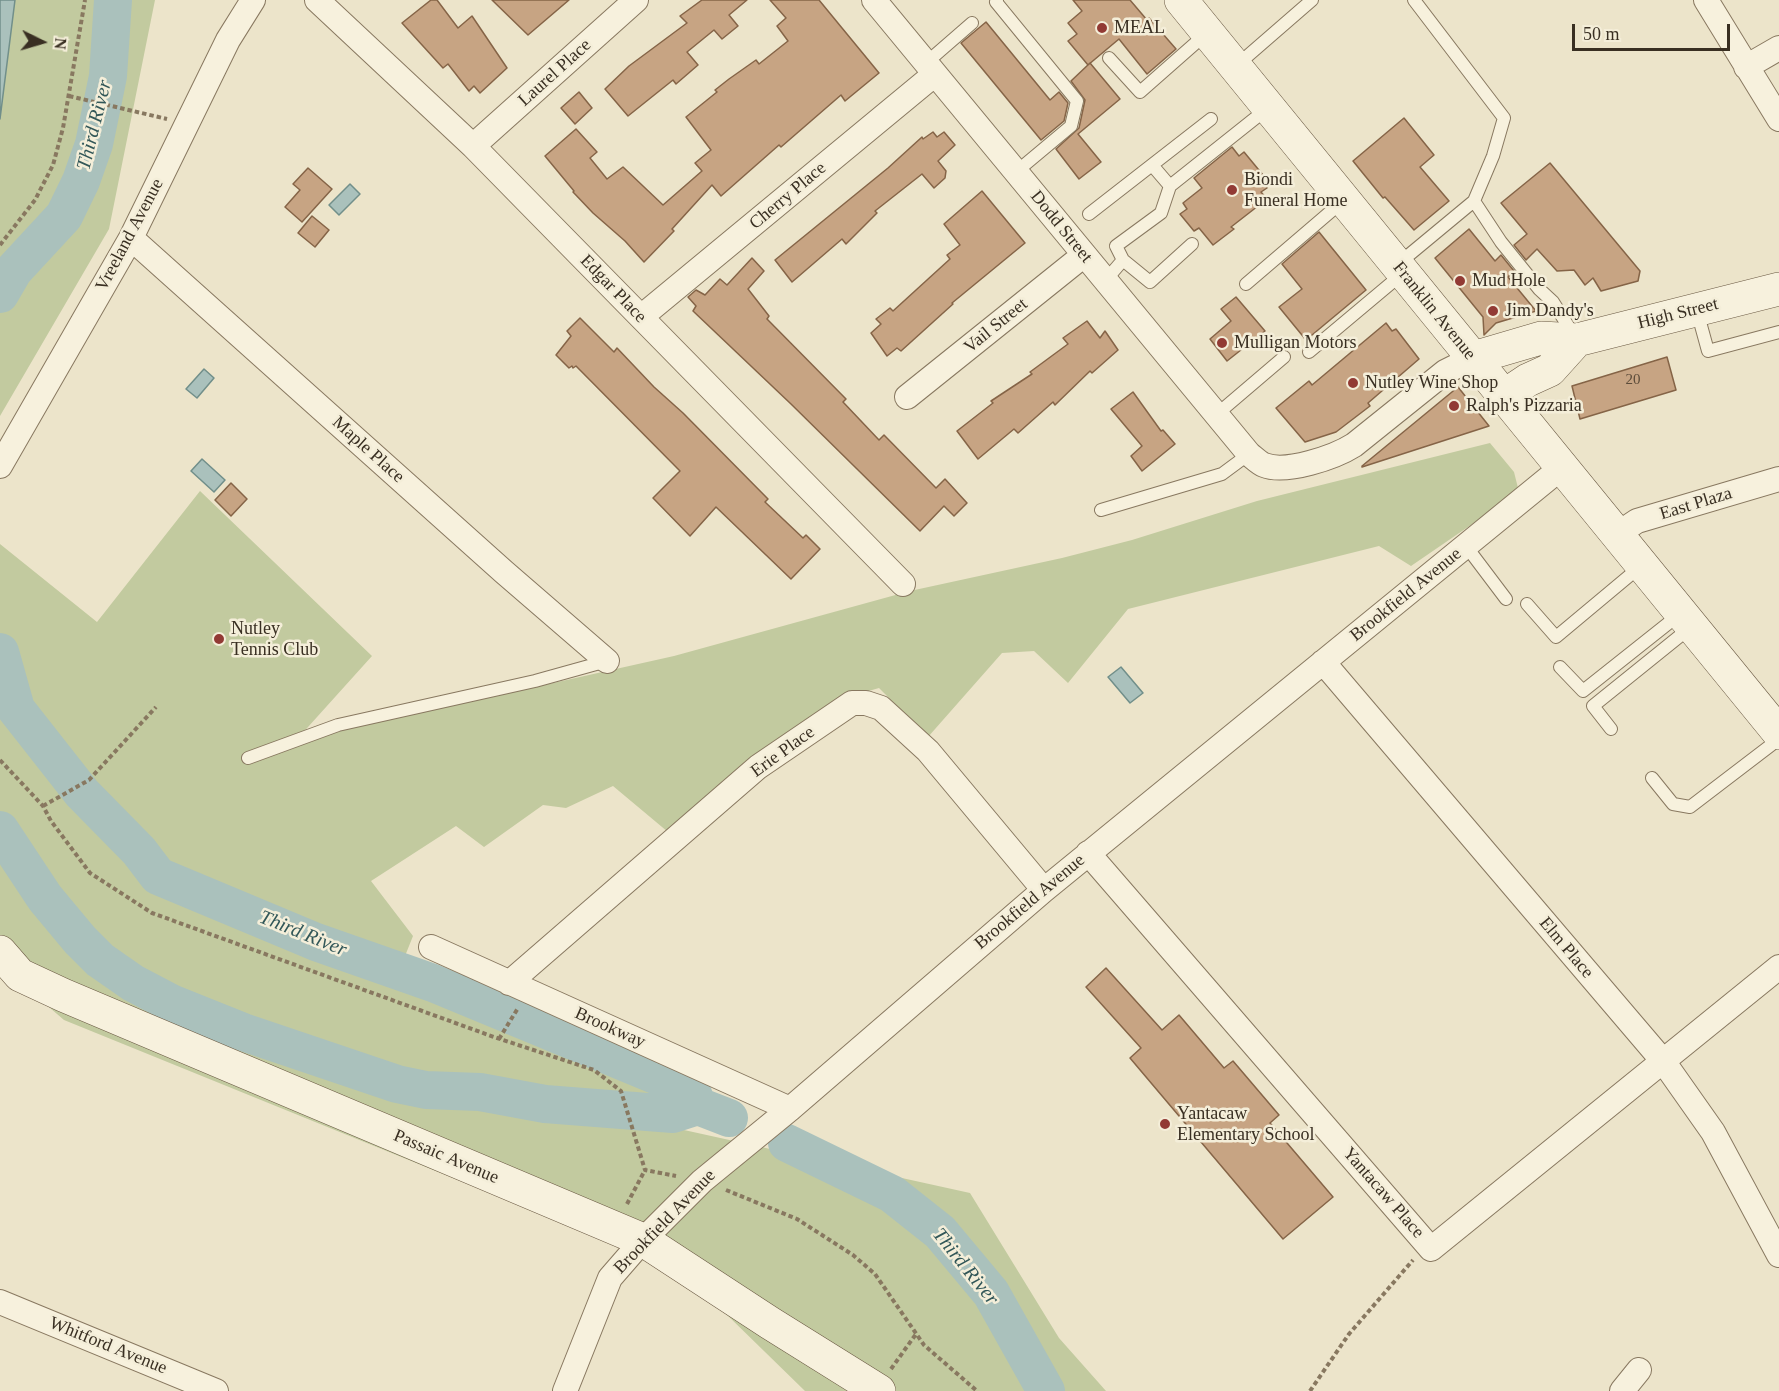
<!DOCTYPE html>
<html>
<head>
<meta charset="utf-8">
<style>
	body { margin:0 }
	#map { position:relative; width:1779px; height:1391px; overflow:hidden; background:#ece4ca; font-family:"Times New Roman",serif }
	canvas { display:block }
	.north { position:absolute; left:12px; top:12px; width:60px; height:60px; -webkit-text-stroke:4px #f4eed9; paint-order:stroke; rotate:95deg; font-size:16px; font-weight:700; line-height:24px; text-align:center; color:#392f22 }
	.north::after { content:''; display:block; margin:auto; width:21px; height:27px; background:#392f22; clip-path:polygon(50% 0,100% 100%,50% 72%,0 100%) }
	.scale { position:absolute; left:1572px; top:24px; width:158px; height:27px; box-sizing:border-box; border:3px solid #392f22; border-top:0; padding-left:8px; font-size:18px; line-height:21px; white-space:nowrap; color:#392f22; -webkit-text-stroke:4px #f4eed9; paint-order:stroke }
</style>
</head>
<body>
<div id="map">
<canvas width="1779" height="1391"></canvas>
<div class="north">N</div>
<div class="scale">50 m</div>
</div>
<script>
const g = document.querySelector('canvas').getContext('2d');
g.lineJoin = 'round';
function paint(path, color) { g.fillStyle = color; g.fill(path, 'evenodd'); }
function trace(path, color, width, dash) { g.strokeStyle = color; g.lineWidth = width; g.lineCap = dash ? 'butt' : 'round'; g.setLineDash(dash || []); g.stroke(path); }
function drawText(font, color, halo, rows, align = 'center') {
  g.font = font + ' "Times New Roman",serif'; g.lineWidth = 5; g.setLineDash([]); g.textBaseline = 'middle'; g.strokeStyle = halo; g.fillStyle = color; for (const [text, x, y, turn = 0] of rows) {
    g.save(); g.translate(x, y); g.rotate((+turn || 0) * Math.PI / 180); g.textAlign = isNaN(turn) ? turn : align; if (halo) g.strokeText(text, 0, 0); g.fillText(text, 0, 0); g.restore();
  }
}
paint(new Path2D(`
	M0,0H155L109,229L0,416Z
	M1490,443L1514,472L1519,492L1411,566L1379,546L1128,609L1068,683L1034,651L1002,653L928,737L879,688L841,699L668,832L613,786L566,808L543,805L484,847L456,826L371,881L413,936L399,971L316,942L158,876L138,851L87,799L153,883L659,1078L688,1092L692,1097L684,1130L970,1193L1059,1338L1106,1391H805L682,1271L64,1020L0,965V544L97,622L200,491L372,656L299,737L450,706L674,656L910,591L1062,558L1132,540L1257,501Z`), '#c2ca9f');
const water = new Path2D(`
	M0,0H15L0,119Z
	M350,184L360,194L339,215L329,205Z
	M204,369L214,378L197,398L186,389Z
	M202,459L225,480L214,492L191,471Z
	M1121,667L1143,693L1130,703L1108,677Z`);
paint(water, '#aac1bc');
trace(water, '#718f8a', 1.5);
trace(new Path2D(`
	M0,294L14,270L64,216L81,181L94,144L108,76L113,0
	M0,652L16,709L82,793L139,851L158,876L316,942L433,983L660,1077L692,1092L698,1106
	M0,830L45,898L80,940L100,960L133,983L173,1004L243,1032L397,1084L426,1090L480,1092L545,1104L673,1114L698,1106L729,1118
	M787,1143L892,1194L940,1232L991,1293L1046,1391`), '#aac1bc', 38);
const building = new Path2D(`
	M431,0H437L458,28L472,16L507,68L480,93L474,86L469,91L448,64L443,68L402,23Z
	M492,0H569L528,35Z
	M702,0H747L729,15L738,26L722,39L714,30L687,52L698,65L676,84L673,80L628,116L605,89L629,66L687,23L680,16Z
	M770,0H819L879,73L845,101L841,95L781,147L779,145L721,196L712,185L672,229L674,231L644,262L625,241L593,213L573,192L574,191L545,156L576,129L597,152L590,158L607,179L623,167L663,205L702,171L695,163L711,150L686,117L717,92L715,90L729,79L756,60L759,64L788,41L777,26L786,18Z
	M1073,0H1130L1147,20L1149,18L1176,49L1147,74L1119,39L1088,65L1068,41L1077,34L1068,23L1082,11Z
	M986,22L1050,100L1059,92L1068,103L1064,121L1041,140L961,43Z
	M1090,63L1120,99L1078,134L1101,162L1079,179L1056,149L1079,128L1085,100L1071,81Z
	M579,92L592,108L575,124L561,108Z
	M1404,118L1434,155L1420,167L1449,201L1414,230L1385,197L1383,198L1353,161Z
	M933,132L937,137L944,132L955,145L938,161L946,171L945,178L934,188L922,174L875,211L877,213L846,244L842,239L792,282L775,260L888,168L922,137L923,139Z
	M1232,147L1239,156L1244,152L1263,175L1259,178L1267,188L1261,192L1267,199L1231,227L1234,229L1213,245L1199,228L1194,231L1180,214L1187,209L1183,203L1202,188L1194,178Z
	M1550,163L1640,271L1638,281L1601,291L1593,278L1585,285L1574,270L1557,271L1537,249L1526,260L1514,245L1527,234L1501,203Z
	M308,168L332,189L302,222L285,207L300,190L293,184Z
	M982,191L1025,243L952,303L953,304L901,351L897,348L887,356L871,333L881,324L876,319L890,308L893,311L950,259L947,255L960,245L944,224Z
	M312,216L329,230L315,247L298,233Z
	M1469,229L1495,261L1501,255L1514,271L1508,277L1536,311L1496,323L1484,335L1483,317L1435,258Z
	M1319,232L1366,290L1306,340L1279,307L1302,289L1282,264Z
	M752,258L764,271L748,289L769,316L767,319L846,399L843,402L879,440L884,435L936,488L945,479L967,503L954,516L944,506L920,531L791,404L693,311L696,306L688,297L696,290L705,295L720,279L727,285Z
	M1236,297L1265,331L1227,361L1210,339L1231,321L1221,309Z
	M580,318L614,352L617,348L654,387L683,413L768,499L765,502L803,538L806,535L820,549L791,579L716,507L690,536L653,498L680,471L576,366L573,368L572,366L569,368L556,355L571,336L567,331Z
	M1087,321L1100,338L1105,331L1118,350L1092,373L1090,371L1055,405L1053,402L1018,433L1014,429L978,459L957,431L993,403L991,401L1032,374L1030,372L1068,344L1063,338Z
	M1386,323L1392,331L1396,329L1419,359L1368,403L1370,406L1336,432L1305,442L1276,408L1309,381L1312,385Z
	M1667,357L1676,390L1580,419L1572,386Z
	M1458,387L1489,426L1362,467V466Z
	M1133,392L1161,431L1163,430L1175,444L1142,471L1131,456L1142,446L1111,409Z
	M231,483L247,499L231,516L215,500Z
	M1106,968L1162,1030L1179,1015L1224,1068L1233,1061L1279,1115L1270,1123L1333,1197L1283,1239L1130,1058L1141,1048L1086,987Z`);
paint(building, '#c7a483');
trace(building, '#856447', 1.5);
const lane = new Path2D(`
	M997,0L996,2L1077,101L1071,126L1016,172
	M1109,58L1140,92L1207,33
	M926,63L972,23
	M1236,66L1312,0
	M1152,165L1170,186
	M1474,201L1501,242L1539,289L1553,302L1575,337
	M1089,214L1211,119
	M1123,260L1150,282L1192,244
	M1398,264L1474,201L1493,156L1504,118L1414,0
	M1105,281L1123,260L1116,246L1161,213L1170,186L1268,108
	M1246,284L1343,201
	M1697,311L1708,351L1779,332
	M1309,352L1402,274
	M1216,415L1284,357
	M1101,510L1222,474L1249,454
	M1466,546L1506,599
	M1527,604L1556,637L1641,566
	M1560,667L1583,691L1680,614
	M1611,729L1593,706L1691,627
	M248,758L338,725L535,681L607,661
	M1652,778L1673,804L1690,807L1779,739`);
const street = new Path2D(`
	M317,0L473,146L903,584
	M874,0L1249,454C1253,457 1259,463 1264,465C1286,474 1335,457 1354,445L1445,372L1473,358
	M1706,0L1779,119
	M1746,67L1779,48
	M473,146L636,0
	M131,238L504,572L607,661
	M641,317L935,74
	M907,397L1084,255
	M0,466L131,238L228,40L253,0
	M1616,535L1637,521L1779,479
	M1323,662L1663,1061L1713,1132L1779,1255
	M1088,853L1431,1249L1779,967
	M431,947L790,1109
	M509,983L758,767L852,703H866L881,708L928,751L1044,890
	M0,1302L216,1391
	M565,1391L610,1278L643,1240L702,1181L790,1109L1044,890L1561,468
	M1622,1391L1639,1370`);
const secondary = new Path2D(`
	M1181,0L1779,733
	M1473,358L1541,338L1577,340L1779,289
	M1504,396L1528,380L1550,370L1577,340
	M0,952L20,975L63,995L643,1240L770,1323L879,1391`);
trace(lane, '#887860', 14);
trace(street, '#887860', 26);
trace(secondary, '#6a5943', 34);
trace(new Path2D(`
	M69,96L167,119
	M0,245L35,200L53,165L63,128L85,0
	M0,760L43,806L51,821L90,873L152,913L494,1037L594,1070L621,1091L645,1170L676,1176
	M43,806L89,780L156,707
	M499,1039L518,1008
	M726,1190L797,1219L853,1255L875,1274L924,1345L977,1391
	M627,1204L645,1170
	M891,1369L916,1334
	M1310,1391L1349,1334L1413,1260`), '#887860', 4, [4.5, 3]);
trace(lane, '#f7f1dd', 12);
trace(street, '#f7f1dd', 24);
trace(secondary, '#f7f1dd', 33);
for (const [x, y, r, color] of [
	[1102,28,6,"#923a34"],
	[1232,190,6,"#923a34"],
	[1460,281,6,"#923a34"],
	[1493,311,6,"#923a34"],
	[1222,343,6,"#923a34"],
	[1353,383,6,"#923a34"],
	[1454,406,6,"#923a34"],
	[219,639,6,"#923a34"],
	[1165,1124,6,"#923a34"]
]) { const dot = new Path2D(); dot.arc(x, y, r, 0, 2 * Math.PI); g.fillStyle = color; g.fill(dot); trace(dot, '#f4eed9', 2); }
drawText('15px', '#5c4c3a', null, [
	["20",1633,380]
]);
drawText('18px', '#392f22', '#f4eed9', [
	["MEAL",1114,28],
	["Biondi",1244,180],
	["Funeral Home",1244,201],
	["Mud Hole",1472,281],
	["Jim Dandy's",1505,311],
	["Mulligan Motors",1234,343],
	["Nutley Wine Shop",1365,383],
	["Ralph's Pizzaria",1466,406],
	["Nutley",231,629],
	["Tennis Club",231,650],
	["Yantacaw",1177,1114],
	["Elementary School",1177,1135]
], 'left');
drawText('18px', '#392f22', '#f4eed9', [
	["Laurel Place",555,73,-42],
	["Cherry Place",788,196,-40],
	["Dodd Street",1061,227,51],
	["Vreeland Avenue",130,235,-62],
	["Edgar Place",613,289,46],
	["Franklin Avenue",1434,311,51],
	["High Street",1678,314,-14],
	["Vail Street",996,326,-39],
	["Maple Place",368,450,42],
	["East Plaza",1696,504,-17],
	["Brookfield Avenue",1406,595,-39],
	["Erie Place",783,752,-36],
	["Brookfield Avenue",1030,902,-40],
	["Elm Place",1566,948,50],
	["Brookway",610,1028,24],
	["Passaic Avenue",446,1157,23],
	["Yantacaw Place",1383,1193,49],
	["Brookfield Avenue",665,1222,-46],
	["Whitford Avenue",108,1346,22]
]);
drawText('italic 20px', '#325758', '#f4eed9', [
	["Third River",95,125,-76],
	["Third River",303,934,22],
	["Third River",965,1267,51]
]);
</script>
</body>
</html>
